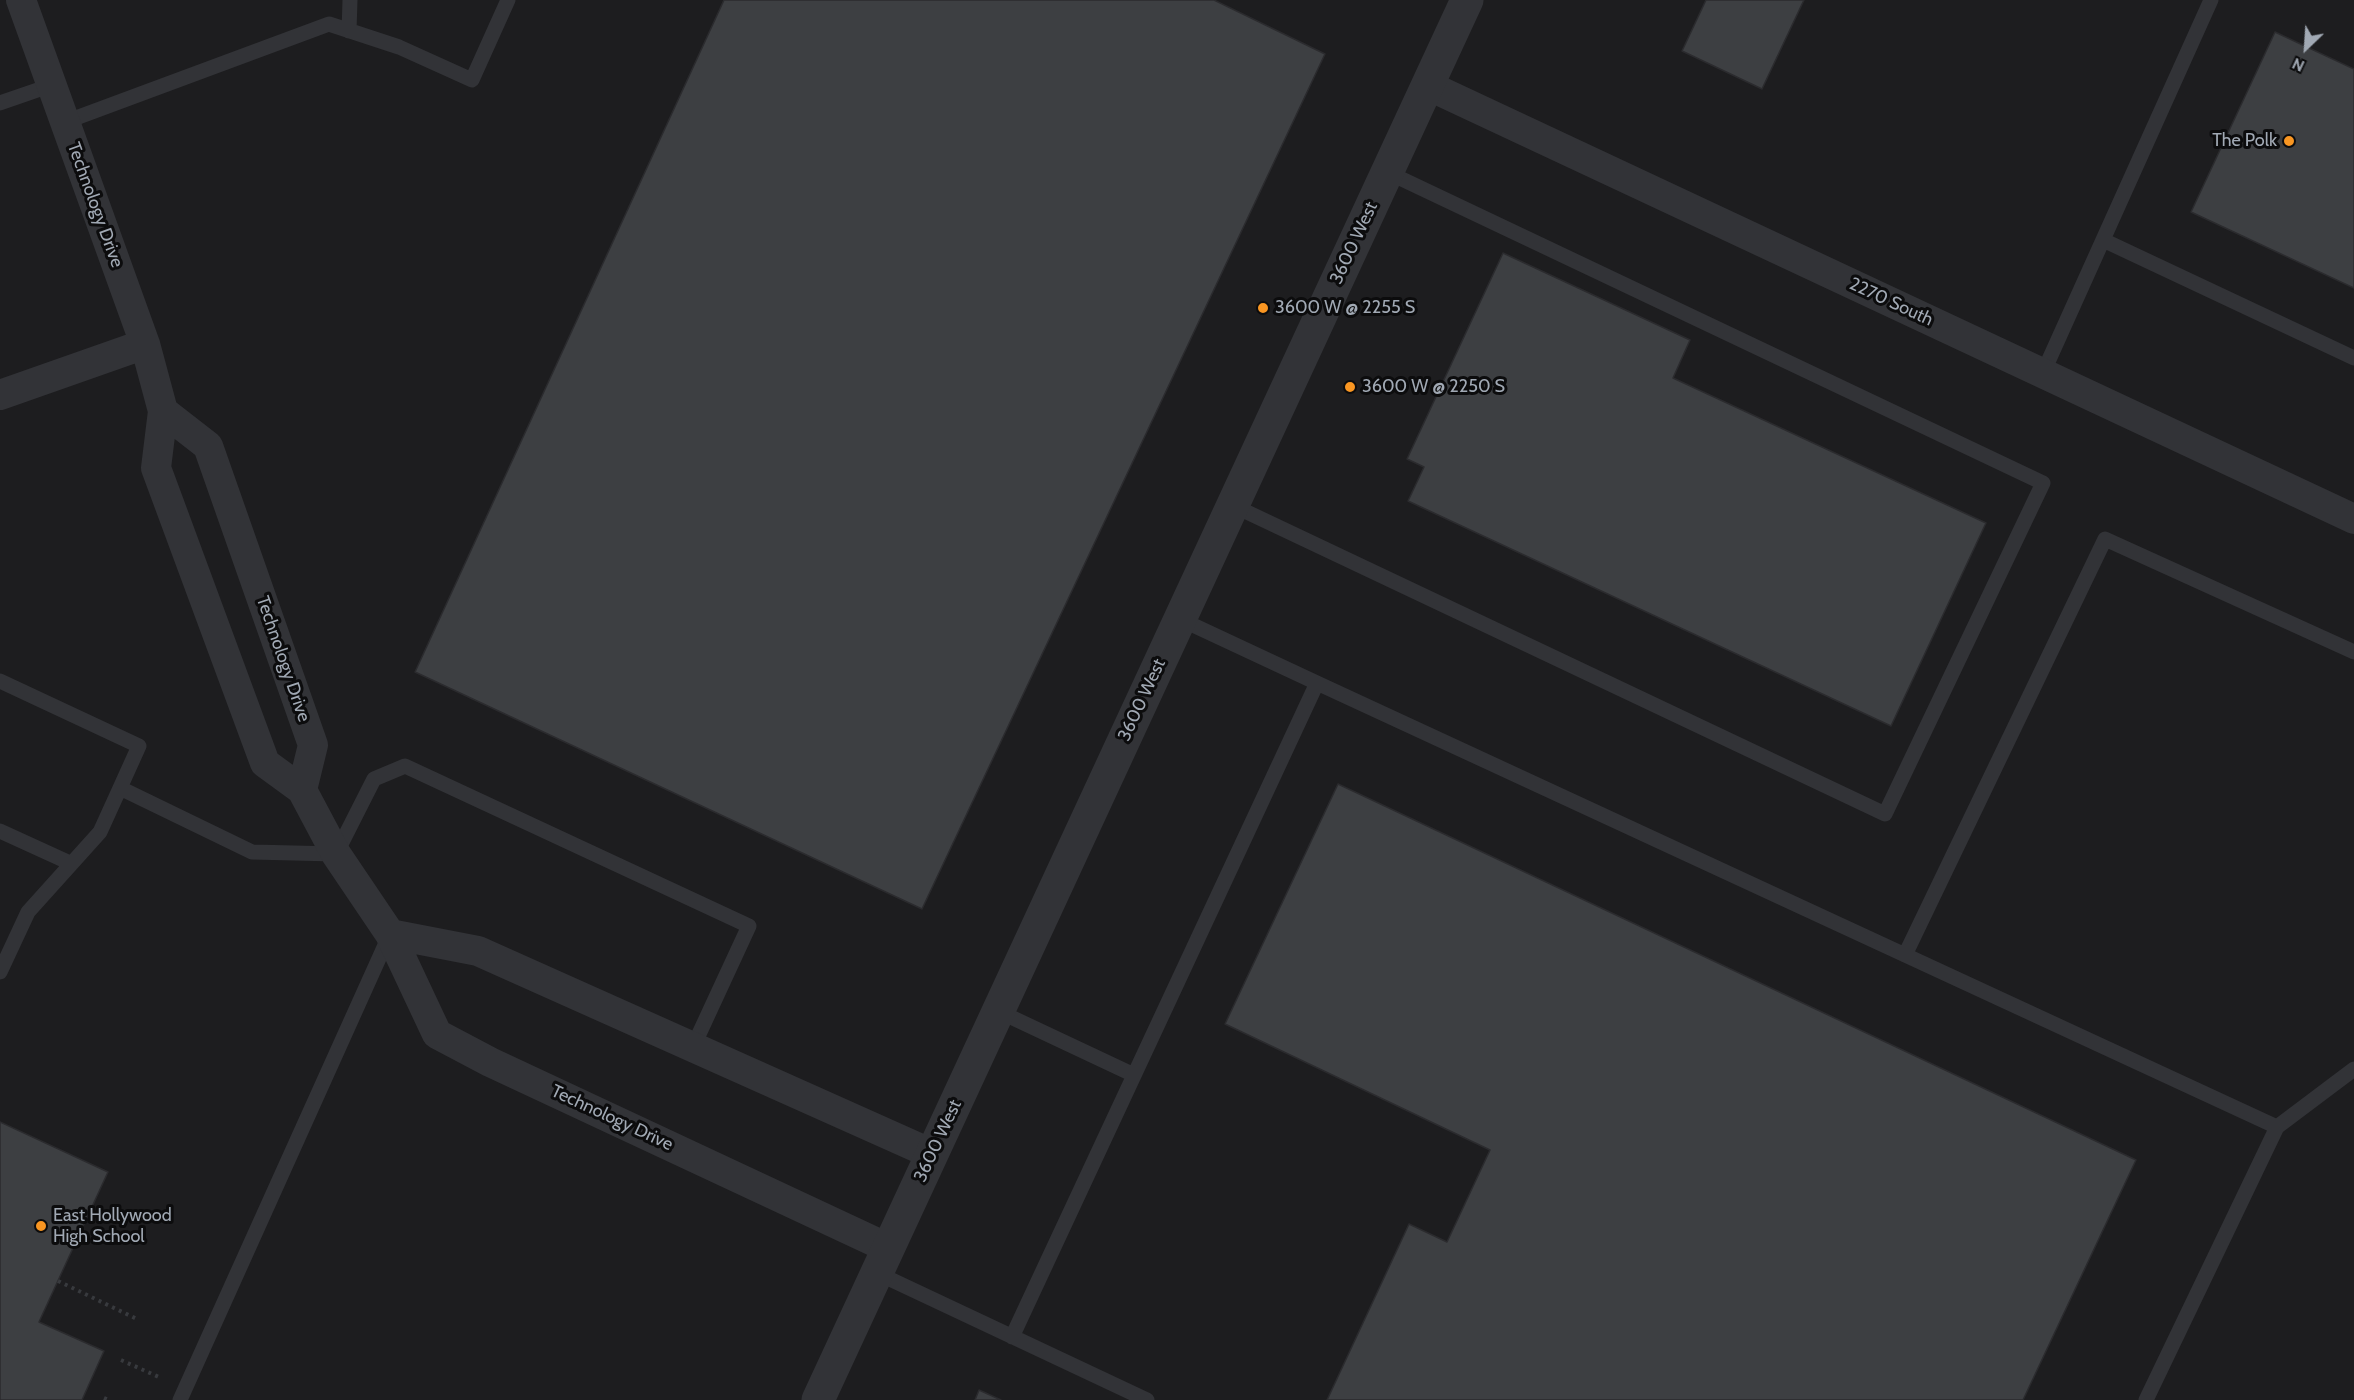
<!DOCTYPE html>
<html>
<head>
<meta charset="utf-8">
<style>
	body { margin:0 }
	#map { position:relative; width:2354px; height:1400px; overflow:hidden; background:#111112; font-family:Cabin,sans-serif }
	canvas { display:block }
	.north { position:absolute; left:2276px; top:18px; width:60px; height:60px; -webkit-text-stroke:4px #0c0c0d; paint-order:stroke; rotate:205deg; font-size:16px; font-weight:700; line-height:24px; text-align:center; color:#a1a9b4 }
	.north::after { content:''; display:block; margin:auto; width:21px; height:27px; background:#a1a9b4; clip-path:polygon(50% 0,100% 100%,50% 72%,0 100%) }
</style>
</head>
<body>
<div id="map">
<canvas width="2354" height="1400"></canvas>
<div class="north">N</div>
</div>
<script>
const g = document.querySelector('canvas').getContext('2d');
g.lineJoin = 'round';
function paint(path, color) { g.fillStyle = color; g.fill(path, 'evenodd'); }
function trace(path, color, width, dash) { g.strokeStyle = color; g.lineWidth = width; g.lineCap = dash ? 'butt' : 'round'; g.setLineDash(dash || []); g.stroke(path); }
function drawText(font, color, halo, rows, align = 'center') {
  g.font = font + ' Cabin,sans-serif'; g.lineWidth = 6; g.setLineDash([]); g.textBaseline = 'middle'; g.strokeStyle = halo; g.fillStyle = color; for (const [text, x, y, turn = 0] of rows) {
    g.save(); g.translate(x, y); g.rotate((+turn || 0) * Math.PI / 180); g.textAlign = isNaN(turn) ? turn : align; if (halo) g.strokeText(text, 0, 0); g.fillText(text, 0, 0); g.restore();
  }
}
paint(new Path2D(`
	M0,0H2354V1400H0Z`), '#1d1d1f');
const building = new Path2D(`
	M724,0H1214L1325,54L922,909L415,672Z
	M1706,0H1804L1762,89L1682,51Z
	M2275,32L2354,69V288L2191,212Z
	M1503,253L1690,340L1673,378L1986,523L1891,726L1408,501L1424,467L1407,459Z
	M1338,784L2136,1160L2023,1400H1327L1409,1224L1447,1242L1490,1150L1225,1024Z
	M0,1122L108,1172L39,1322L104,1351L82,1400H0Z
	M979,1390L1001,1400H975Z`);
paint(building, '#3d3f42');
trace(building, '#2b2b2e', 1.5);
trace(new Path2D(`
	M58,1281L139,1320
	M121,1360L161,1378
	M104,1398L109,1400`), '#383a3e', 4, [3, 4.5]);
trace(new Path2D(`
	M349,31L350,0
	M0,103L52,85
	M65,122L329,24L399,47L472,80L508,0
	M2103,240L2354,358
	M2043,373L2211,0
	M1232,505L1885,814L2043,483L1387,172
	M0,681L139,746L120,788
	M1317,683L2277,1127L2146,1400
	M0,831L70,863
	M1905,955L2105,539L2354,652
	M0,972L28,912L100,832L120,788L252,852L336,854L374,779L405,766L749,926L693,1047
	M998,1011L1134,1075
	M2277,1127L2354,1069
	M877,1273L1147,1400
	M1012,1337L1317,683L1180,619
	M180,1400L390,934`), '#323337', 15);
trace(new Path2D(`
	M21,0L145,344L163,411L156,468L265,763L302,790L336,854L390,934L437,1034L490,1062L888,1248
	M1427,85L2354,519
	M0,395L145,344
	M163,411L208,446L313,745L302,790
	M390,934L478,951L932,1154`), '#323337', 30);
trace(new Path2D(`
	M818,1400L1467,0`), '#323337', 33);
for (const [x, y, r, color] of [
	[2289,141,6,"#f99622"],
	[1263,308,6,"#f99622"],
	[1350,387,6,"#f99622"],
	[41,1226,6,"#f99622"]
]) { const dot = new Path2D(); dot.arc(x, y, r, 0, 2 * Math.PI); g.fillStyle = color; g.fill(dot); trace(dot, '#0c0c0d', 2); }
drawText('18px', '#a1a9b4', '#0c0c0d', [
	["The Polk",2277,141,"right"],
	["3600 W @ 2255 S",1275,308],
	["3600 W @ 2250 S",1362,387],
	["East Hollywood",53,1216],
	["High School",53,1237]
], 'left');
drawText('18px', '#a1a9b4', '#0c0c0d', [
	["Technology Drive",95,205,70],
	["3600 West",1354,243,-65],
	["2270 South",1891,302,25],
	["Technology Drive",283,659,71],
	["3600 West",1142,700,-65],
	["Technology Drive",612,1118,25],
	["3600 West",938,1141,-65]
]);
</script>
</body>
</html>
